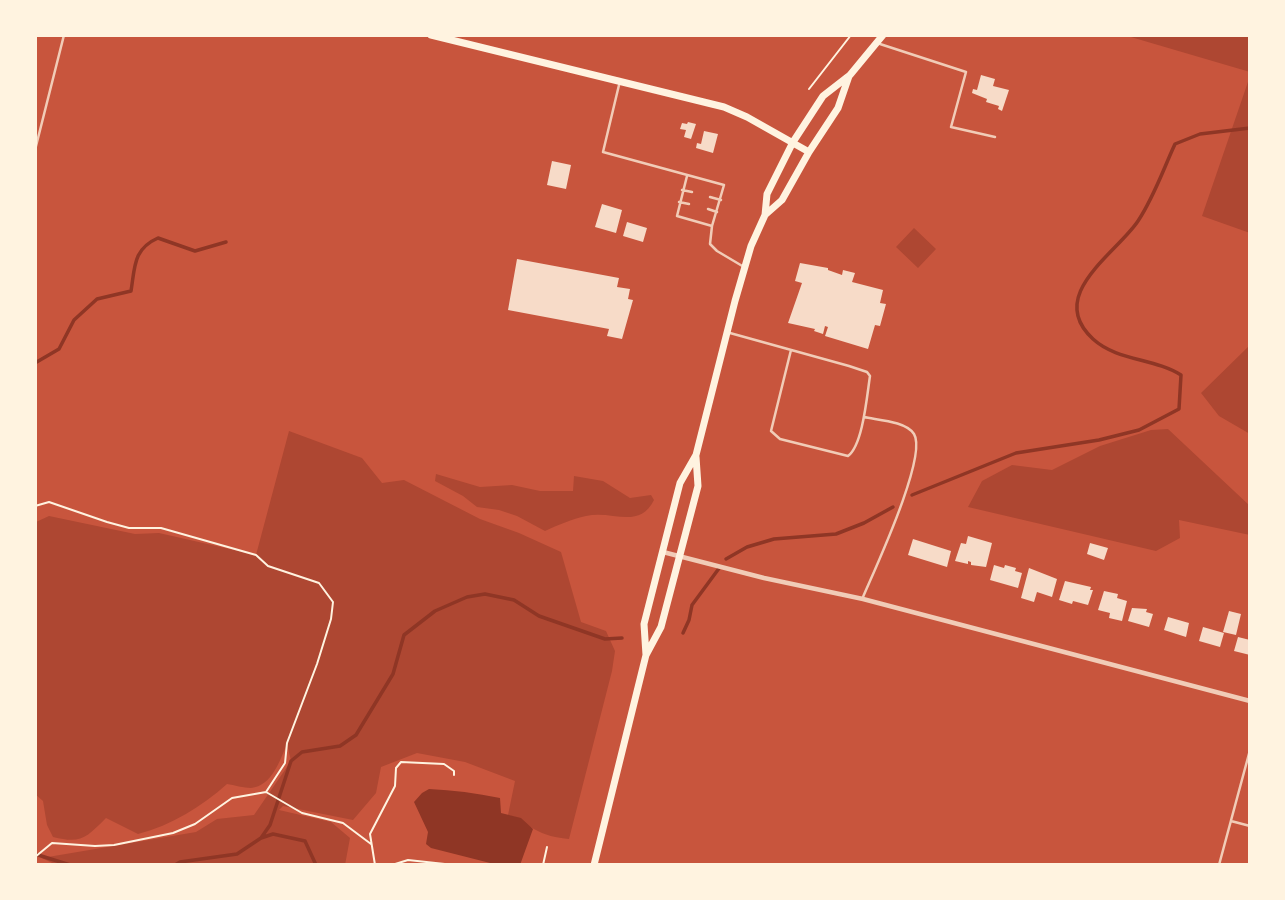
<!DOCTYPE html>
<html>
<head>
<meta charset="utf-8">
<style>
	body { margin:0 }
	#map { position:relative; width:1285px; height:900px; overflow:hidden; background:#c8553d; font-family:"Zilla Slab",serif }
	canvas { display:block }
	.frame { position:absolute; inset:0; border:37px solid #fff3e0; pointer-events:none }
</style>
</head>
<body>
<div id="map">
<canvas width="1285" height="900"></canvas>
<div class="frame"></div>
</div>
<script>
const g = document.querySelector('canvas').getContext('2d');
g.lineJoin = 'round';
function paint(path, color) { g.fillStyle = color; g.fill(path, 'evenodd'); }
function trace(path, color, width, dash) { g.strokeStyle = color; g.lineWidth = width; g.lineCap = dash ? 'butt' : 'round'; g.setLineDash(dash || []); g.stroke(path); }
paint(new Path2D(`
	M1124,35H1250V72Z
	M1250,76V233L1202,216Z
	M914,228L936,249L918,268L896,247Z
	M1250,345V434L1219,416L1201,393Z
	M1168,429L1250,506V535L1179,520L1180,538L1156,551L968,507L982,481L1012,465L1052,470L1100,446L1151,430Z
	M289,431L362,458L382,483L404,480L480,519L519,533L561,552L581,622L606,631L615,651L612,671L569,839C557,838 544,835 534,829C523,823 522,818 508,815L515,781L465,762L417,753L381,767L376,793L353,820L283,806L279,810L331,822L350,838L345,865H56L42,858L196,832L217,819L254,815L291,761L287,744C280,760 272,786 251,788C244,788 234,785 227,784C201,807 172,825 138,834L106,818C86,838 81,844 53,837L47,825L43,801L35,794L36,522L49,516L135,534L159,533L256,555Z
	M436,474L480,487L512,485L540,491H573L574,476L603,481L630,498L651,495L654,500C639,530 613,510 586,516C572,519 558,525 545,531L517,516L499,510L477,507L463,496L435,481Z`), '#ae4732');
paint(new Path2D(`
	M429,789C453,790 476,793 500,798L501,813L521,818L533,829L520,865H498L431,848L426,844L428,832L414,802L422,793Z`), '#8f3625');
trace(new Path2D(`
	M35,363L59,349L74,320L97,299L131,291C135,267 133,249 158,238L195,251L226,242
	M912,495L1016,453L1099,440L1139,430L1179,409L1181,375C1154,358 1117,361 1093,339C1045,295 1117,253 1138,221C1154,197 1163,170 1175,144L1200,134L1250,128
	M726,559L747,547L774,539L836,534L864,523L893,507
	M683,633L689,620L692,605L720,567
	M261,838L270,825L291,761L302,752L340,746L356,735L393,674L404,635L435,611L467,597L485,594L514,600L539,616L605,639L622,638
	M35,854L70,865
	M175,865L180,862L237,854L261,838L273,834L305,841L316,865`), '#8f3625', 3.5);
paint(new Path2D(`
	M981,75L995,79L993,86L1009,90L1002,111L998,109L999,106L986,102L987,99L972,93L973,89L977,90Z
	M688,122L696,124L691,139L684,137L686,130L680,129L682,123L687,124Z
	M704,131L718,134L713,153L696,148L697,143L701,144Z
	M552,161L571,165L566,189L547,185Z
	M602,204L622,210L616,233L595,227Z
	M627,222L647,228L643,242L623,236Z
	M517,259L619,278L617,287L630,289L628,299L633,300L622,339L607,336L609,329L508,310Z
	M800,263L828,268V270L842,275L843,270L855,273L852,282L883,290L880,303L886,304L880,326L875,325L868,349L825,336L828,327L825,326L823,334L814,331L815,329L788,323L802,283L795,281Z
	M968,536L992,543L986,567L971,565V562L968,561V564L955,561L961,543L966,544Z
	M913,539L951,551L947,567L908,555Z
	M1090,543L1108,548L1104,560L1087,554Z
	M994,565L1004,568L1005,565L1016,568L1015,571L1022,573L1018,588L990,580Z
	M1029,568L1057,579L1052,597L1037,592L1034,602L1021,598Z
	M1065,581L1091,587L1090,590H1093L1088,605L1073,601L1072,604L1059,600Z
	M1104,591L1118,594L1117,598L1127,601L1122,621L1109,618L1110,613L1098,610Z
	M1132,608L1147,609L1146,612L1153,614L1149,627L1128,621Z
	M1229,611L1241,614L1236,635L1223,632Z
	M1168,617L1189,623L1186,637L1164,630Z
	M1203,627L1224,633L1220,647L1199,641Z
	M1238,637L1250,640V655L1234,651Z`), '#f7dbc8');
trace(new Path2D(`
	M809,89L851,35
	M35,506L49,502L107,522L129,528H161L256,555L268,566L319,583L333,602L331,619L317,664L287,743L285,763L266,792
	M35,857L52,843L95,846L114,845L173,833L195,824L232,798L266,792L302,813L343,823L371,844
	M375,865L370,834L395,786L396,768L401,762L444,764L454,771V775
	M376,865H384
	M392,865L408,860L454,865
	M543,865L547,847`), '#fff3e0', 2);
trace(new Path2D(`
	M880,44L966,72L951,127L995,137
	M619,85L603,152L724,185L712,226L677,216L687,176
	M35,150L64,35
	M682,190L692,192
	M710,197L721,200
	M679,202L689,204
	M708,209L717,212
	M712,226L710,244L717,251L744,267
	M730,333L849,366L867,372L870,376C867,395 863,445 848,456L780,439L771,431L791,350
	M863,597C874,571 928,456 914,434C906,421 877,420 864,417
	M1231,821L1250,826
	M1219,865L1250,750`), '#f1ccb7', 2.5);
trace(new Path2D(`
	M663,552L764,578L863,599L1250,701`), '#f1ccb7', 4.5);
trace(new Path2D(`
	M431,35L724,107L747,117L809,152
	M765,215L782,200L809,152L838,108L849,76
	M646,655L644,624L680,483L696,455L735,301L751,246L765,215L767,194L793,142L823,96L850,75L883,35
	M594,865L646,655L661,627L698,486L696,457`), '#fff3e0', 7);
</script>
</body>
</html>
